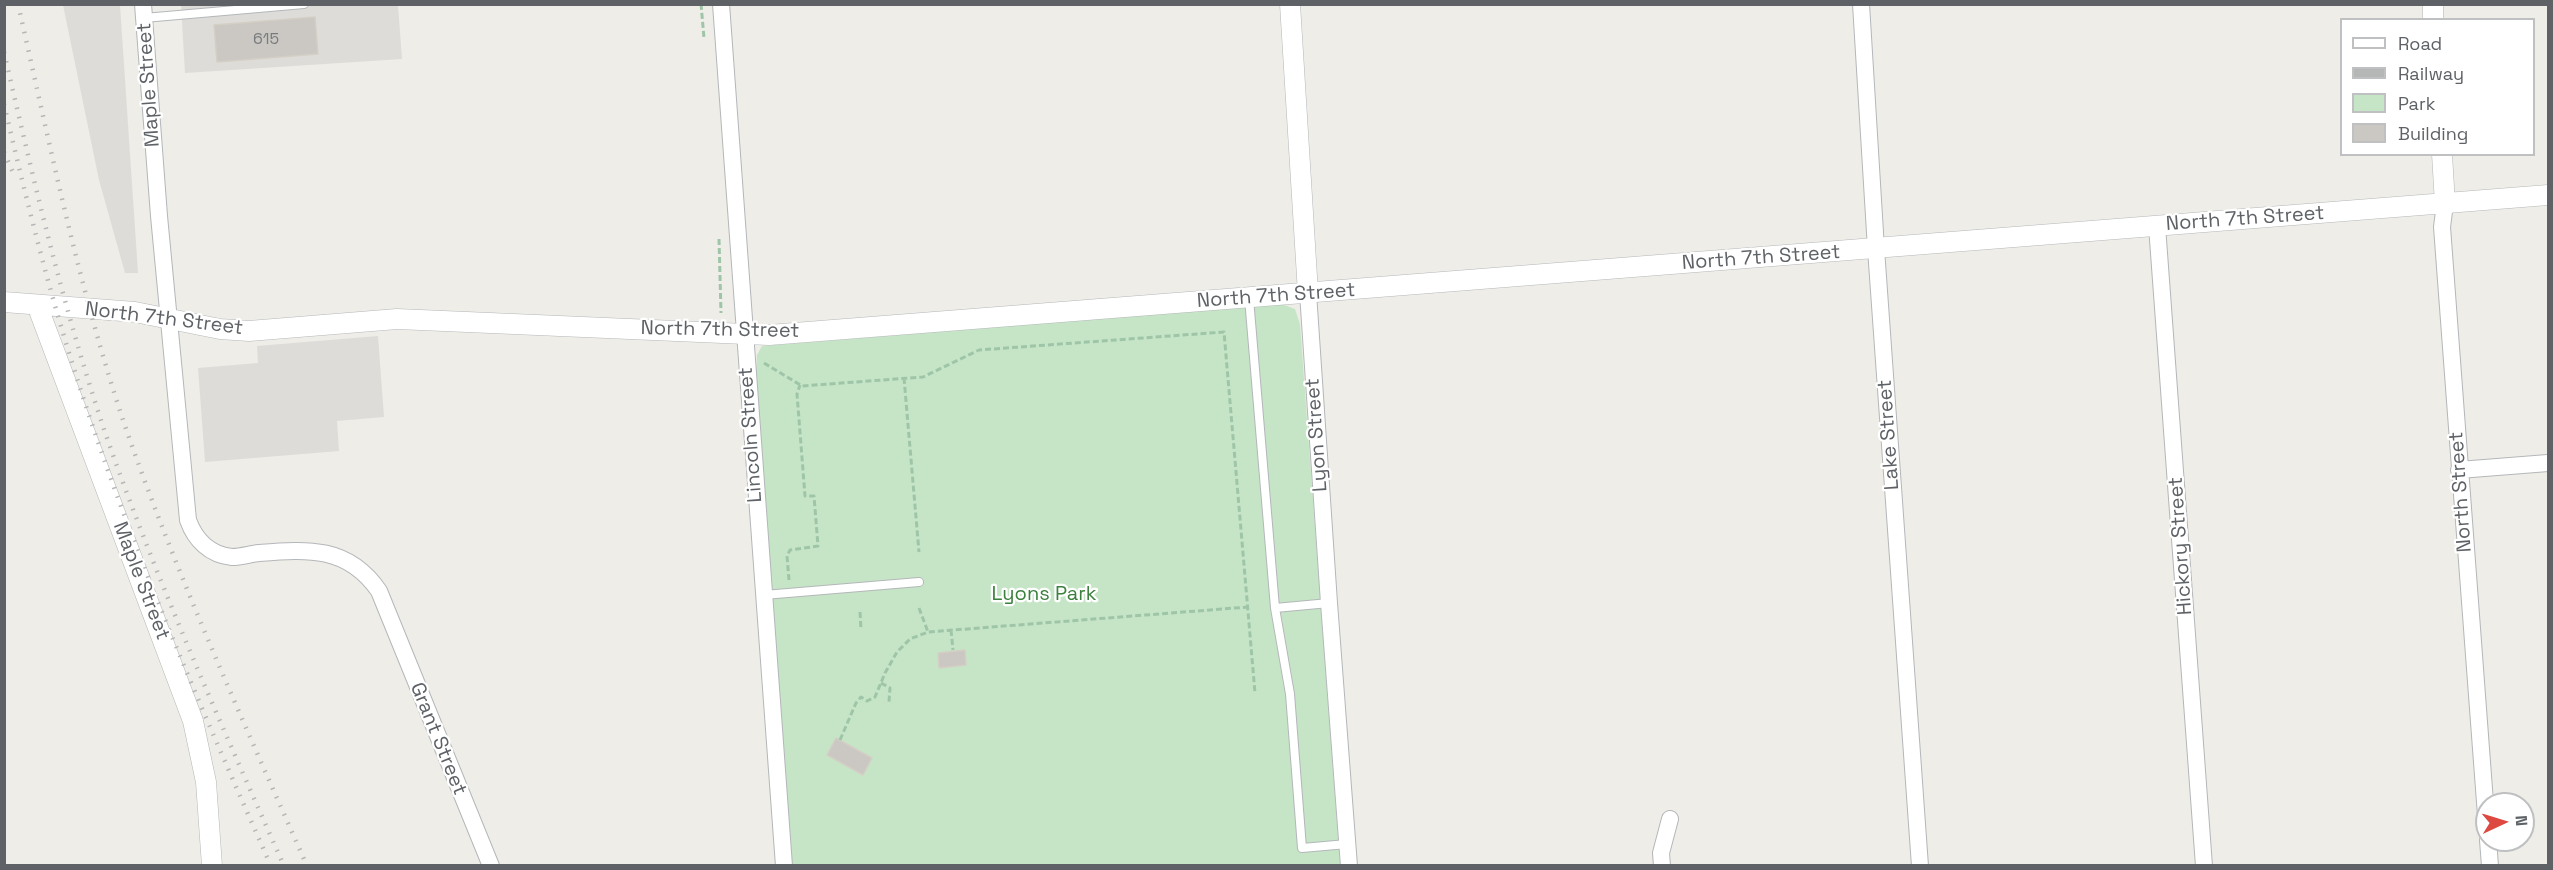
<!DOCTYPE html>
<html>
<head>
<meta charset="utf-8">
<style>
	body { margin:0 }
	#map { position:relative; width:2553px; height:870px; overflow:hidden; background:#efede7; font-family:"Space Grotesk",sans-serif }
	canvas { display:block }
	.frame { position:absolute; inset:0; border:6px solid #5e6266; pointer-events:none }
	.legend { position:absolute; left:2340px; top:18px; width:195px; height:138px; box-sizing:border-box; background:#fff; border:2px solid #bfc0c2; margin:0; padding:8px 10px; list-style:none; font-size:18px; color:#5e6266 }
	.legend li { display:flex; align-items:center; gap:12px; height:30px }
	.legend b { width:30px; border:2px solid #bfc0c2 }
	.north { position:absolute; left:2475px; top:792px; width:60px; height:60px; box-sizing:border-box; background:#fff; border:2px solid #bfc0c2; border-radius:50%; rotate:86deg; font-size:16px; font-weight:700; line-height:24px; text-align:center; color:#5e6266 }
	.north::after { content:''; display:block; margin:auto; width:21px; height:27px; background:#dd4840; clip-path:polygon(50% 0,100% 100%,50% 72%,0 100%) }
</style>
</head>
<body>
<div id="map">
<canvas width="2553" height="870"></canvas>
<div class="frame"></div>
<ul class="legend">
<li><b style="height:8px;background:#fff"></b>Road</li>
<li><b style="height:8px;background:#b5b6b6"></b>Railway</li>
<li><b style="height:16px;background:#c6e5c6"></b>Park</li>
<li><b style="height:16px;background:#cbc8c4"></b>Building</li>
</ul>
<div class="north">N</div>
</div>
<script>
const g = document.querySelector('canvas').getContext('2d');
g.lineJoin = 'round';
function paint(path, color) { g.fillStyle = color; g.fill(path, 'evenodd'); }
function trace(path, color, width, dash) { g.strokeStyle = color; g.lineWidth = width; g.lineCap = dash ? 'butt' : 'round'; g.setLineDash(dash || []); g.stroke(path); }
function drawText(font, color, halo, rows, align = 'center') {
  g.font = font + ' "Space Grotesk",sans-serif'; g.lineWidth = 4.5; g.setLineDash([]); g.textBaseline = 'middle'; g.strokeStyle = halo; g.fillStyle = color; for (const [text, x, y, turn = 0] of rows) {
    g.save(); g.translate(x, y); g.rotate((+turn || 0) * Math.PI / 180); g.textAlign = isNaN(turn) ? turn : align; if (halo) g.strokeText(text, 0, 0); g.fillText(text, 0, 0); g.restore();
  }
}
paint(new Path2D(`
	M63,5H120L138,273H125L99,180Z
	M181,5H398L402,59L185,73Z
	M378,336L384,417L337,421L339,451L205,462L198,368L258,363L257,346Z`), '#dedcd9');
paint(new Path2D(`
	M1282,304L1295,309L1300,324L1340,864L792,865L756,374L757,355L762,346Z`), '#c6e5c6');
const building = new Path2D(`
	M315,17L318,54L217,62L214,25Z
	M965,650L966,665L939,668L938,653Z
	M836,738L872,758L863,775L827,755Z`);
paint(building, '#cbc8c4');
trace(building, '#d4cfc5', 1.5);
const service = new Path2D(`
	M144,18L304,4
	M1249,298L1275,608L1290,694L1302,848L1347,844
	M764,595L919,582
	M1275,608L1329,603`);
const minor = new Path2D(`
	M143,4L159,216L188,520C195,540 210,555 232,557C241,557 250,554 259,553C308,549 348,546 379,591L491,866
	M721,4L784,866
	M1861,4L1876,249L1920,866
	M2445,204L2442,227L2487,829
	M2157,226L2204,866
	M1308,293L1329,603L1349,866
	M2459,470L2548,463
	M2488,840L2490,866
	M1662,866L1661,853L1670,819`);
const tertiary = new Path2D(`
	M1290,4L1308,293
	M2433,4V20
	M2442,154L2445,204
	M4,302L135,312L220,329L249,331L397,319L769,335L2548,195
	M37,305L193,721L206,782L212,866`);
trace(service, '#b4b7ba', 10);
trace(minor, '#b4b7ba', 18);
trace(tertiary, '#b4b7ba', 21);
trace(new Path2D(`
	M701,4L704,38
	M719,239L721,313
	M764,363L802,386L923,377L979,350L1224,332L1255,693
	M904,378L919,552
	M789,580L787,556L790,550L818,546L814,496H805L797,394L800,385
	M919,608L928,632
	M860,612L861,630
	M951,630L953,650
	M881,683L890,688L889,702
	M840,740L856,703L861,697L867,701L875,697L885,673L897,652L910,639L928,632L1248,607`), '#9fc5a9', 3, [6, 3]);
trace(service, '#fff', 8);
trace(minor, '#fff', 16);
trace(tertiary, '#fff', 20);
trace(new Path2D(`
	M18,4C50,145 79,289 125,426C177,576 243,721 307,866
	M4,52C34,182 64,312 107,438C158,584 221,724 284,866
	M4,104C25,194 47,284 75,372C128,541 199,704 271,866
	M4,152L15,177`), '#b5b6b6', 4.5, [1.5, 8]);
drawText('16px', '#797c7e', null, [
	["615",266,40]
]);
drawText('20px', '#5e6266', '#fff', [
	["Maple Street",149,85,-94],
	["North 7th Street",2245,219,-4],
	["North 7th Street",1761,258,-4],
	["North 7th Street",1276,296,-4],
	["North 7th Street",164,319,7],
	["North 7th Street",720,330,1],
	["Lincoln Street",751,435,-94],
	["Lyon Street",1317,435,-94],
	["Lake Street",1889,435,-94],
	["North Street",2461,492,-94],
	["Hickory Street",2181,546,-94],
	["Maple Street",141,581,69],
	["Grant Street",438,739,68]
]);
drawText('20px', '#3b803d', '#fff', [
	["Lyons Park",1044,595]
]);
</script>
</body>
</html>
